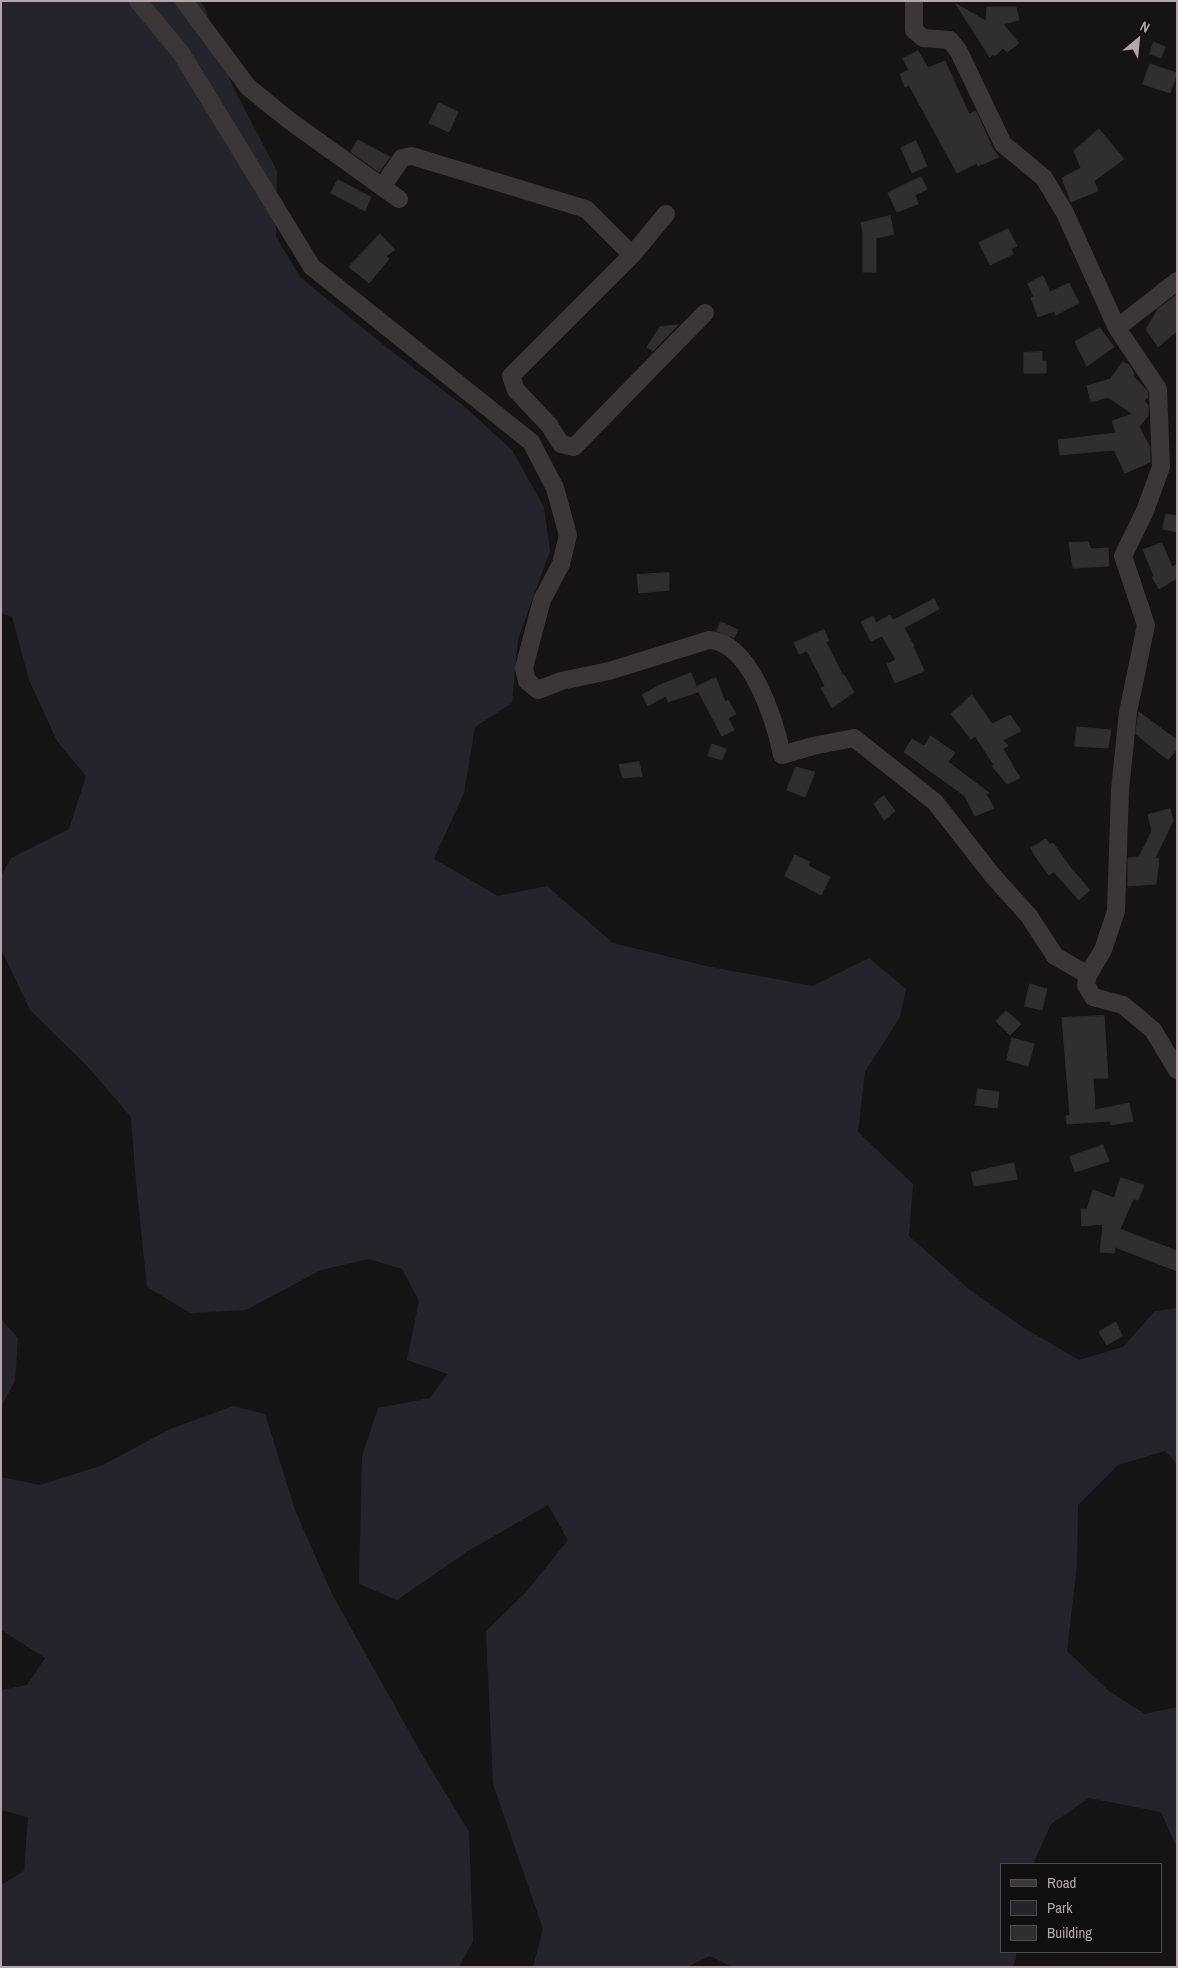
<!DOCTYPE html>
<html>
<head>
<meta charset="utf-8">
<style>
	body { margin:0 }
	#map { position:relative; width:1178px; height:1968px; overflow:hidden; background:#151314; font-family:"Archivo Narrow",sans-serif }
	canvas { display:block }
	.frame { position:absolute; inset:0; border:2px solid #b6a5ab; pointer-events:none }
	.legend { position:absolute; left:1000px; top:1863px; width:162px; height:90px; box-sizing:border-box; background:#100f0f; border:1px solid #524b4d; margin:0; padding:6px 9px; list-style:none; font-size:15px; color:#b6a5ab }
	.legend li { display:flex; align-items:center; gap:10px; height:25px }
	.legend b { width:25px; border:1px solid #524b4d }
	.north { position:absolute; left:1113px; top:15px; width:50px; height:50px; -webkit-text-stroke:4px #100f0f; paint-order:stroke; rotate:28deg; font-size:14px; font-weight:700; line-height:20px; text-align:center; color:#b6a5ab }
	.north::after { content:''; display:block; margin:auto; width:18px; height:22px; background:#b6a5ab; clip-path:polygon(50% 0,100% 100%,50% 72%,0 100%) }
</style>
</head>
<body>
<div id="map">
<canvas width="1178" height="1968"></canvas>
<div class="frame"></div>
<ul class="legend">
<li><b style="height:6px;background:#3c3638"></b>Road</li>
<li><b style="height:14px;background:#24242d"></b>Park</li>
<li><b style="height:14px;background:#312e2f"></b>Building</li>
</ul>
<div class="north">N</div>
</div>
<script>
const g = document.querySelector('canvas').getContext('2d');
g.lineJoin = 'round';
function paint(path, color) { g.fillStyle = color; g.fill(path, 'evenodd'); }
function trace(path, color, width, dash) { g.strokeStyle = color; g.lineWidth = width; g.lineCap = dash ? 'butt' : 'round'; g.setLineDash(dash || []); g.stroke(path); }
paint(new Path2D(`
	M1,1H200L205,8L232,85L277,171L276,237L301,278L385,346L465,407L512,450L544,507L550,551L518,639L512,703L475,727L464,793L434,859L498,896L547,886L613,943L706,966L813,986L869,958L906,989L900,1017L865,1072L858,1132L913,1184L909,1236L970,1290L1024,1328L1079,1360L1123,1347L1155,1311L1177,1308V1464L1165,1451L1118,1465L1078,1505L1077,1565L1067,1651L1109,1691L1145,1714L1177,1707V1848L1161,1812L1089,1798L1051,1824L1033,1864H1002V1952H1016V1958L1013,1967H732L710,1956L687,1967H533L543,1929L493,1784L486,1631L526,1592L568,1540L548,1505L468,1551L397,1600L359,1584L362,1456L378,1408L430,1398L448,1374L407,1360L419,1301L402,1269L369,1259L321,1270L246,1310L190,1313L147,1287L136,1182L131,1117L88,1067L30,1010L1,949V876L11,858L69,829L86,776L57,741L29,680L12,617L1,613Z
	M1,1319L18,1338L15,1381L1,1407Z
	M233,1406L265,1414L295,1510L332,1594L420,1751L469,1832L473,1941L459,1967H1V1885L24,1871L28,1817L1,1810V1690L27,1685L45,1658L1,1630V1477L40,1485L103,1465L170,1429Z`), '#24242d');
const building = new Path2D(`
	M956,4L986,21L987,7H1016L1019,20L1003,24L1019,43L1007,52L1003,48L995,56L993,54L990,57Z
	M1154,42L1165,47L1161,58L1150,54Z
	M918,51L928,68L945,61L969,114L976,111L993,149L999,157L978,166L977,163L957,173L909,85L905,87L900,74L909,70L903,59Z
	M1150,64L1177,73L1170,93L1143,84Z
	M439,103L458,112L449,132L429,123Z
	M1099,129L1124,159L1094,181L1098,191L1071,202L1062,178L1081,168L1074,151Z
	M358,140L390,157L379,172L351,152Z
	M916,141L927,166L912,173L901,148Z
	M921,177L927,189L915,195L918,204L897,212L888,193Z
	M338,180L371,197L365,211L331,193Z
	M890,216L894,234L876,238V272H863V232L861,223Z
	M1008,229L1017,246L1011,249L1013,254L990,265L979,243Z
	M380,234L395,250L386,256L389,259L369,283L349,267Z
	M1043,276L1050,292L1069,283L1079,303L1056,315L1054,311L1038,317L1031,298L1034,297L1028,284Z
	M1177,295V331L1158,347L1146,329L1159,308Z
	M678,325L653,351L647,347L660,327Z
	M1100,328L1114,347L1087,366L1075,342Z
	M1042,352V361H1046V373H1024V353Z
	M1123,362L1129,365L1134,373L1133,376L1148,392V397L1144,401L1148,405V416L1139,427L1150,447V462L1125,473L1114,450L1060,455L1058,440L1116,433L1112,421L1133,414L1108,397L1091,402L1087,386L1110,379Z
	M1166,514L1177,516V532L1163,529Z
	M1088,542L1091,549L1108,548L1109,566L1073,568L1069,543Z
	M1162,543L1172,567L1177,565V578L1159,589L1152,577L1154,576L1143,550Z
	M669,573V590L639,593L637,575Z
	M934,599L939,609L904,628L914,646H913L924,671L895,683L887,664L896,660L882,636L871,641L861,622L873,616L876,623L890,615L893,620Z
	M721,622L738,630L734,638L717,631Z
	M824,630L829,641L826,642L843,676L844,675L854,692L832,708L821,688L825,686L807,651L799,654L794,643Z
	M691,673L698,692L668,702L666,696L648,706L642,695L660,685Z
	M716,678L725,702L728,700L736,714L728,718L734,730L722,736L696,687Z
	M972,695L992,724L1010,715L1021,731L1003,740L1008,746L1003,749L1020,778L1007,784L992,766L994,765L975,736L971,739L951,714Z
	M1139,712L1177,740V749L1168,760L1136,734Z
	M1077,727L1111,730L1108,748L1075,746Z
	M931,736L955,753L948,762L989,793L986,794L994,808L975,816L965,796L904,752L912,739L924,746Z
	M712,744L726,749L722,760L708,756Z
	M639,762L642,776L623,778L619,765Z
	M796,767L815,772L805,797L787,790Z
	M884,796L895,811L884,820L874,804Z
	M1170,809L1173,821L1155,858L1159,859L1156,884L1128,886V858L1139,857L1152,831L1148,815Z
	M1046,839L1050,845L1053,843L1070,867L1090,890L1079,900L1054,872L1049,875L1035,856L1031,848Z
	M795,855L810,862L808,866L830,877L821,895L785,876Z
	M1030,984L1047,989L1042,1010L1025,1006Z
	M1006,1011L1021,1024L1010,1035L996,1021Z
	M1104,1016L1108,1078H1093L1095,1110L1129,1103L1133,1121L1111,1125L1110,1121L1067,1124L1066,1116L1070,1115L1062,1018Z
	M1012,1038L1034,1044L1028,1066L1007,1060Z
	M978,1089L999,1092L997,1108L976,1105Z
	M1103,1145L1109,1161L1075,1172L1070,1157Z
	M1014,1163L1017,1179L974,1186L971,1173Z
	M1121,1178L1144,1185L1138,1200L1133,1199L1120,1229L1177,1251V1271L1115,1247L1114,1253L1100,1252L1103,1224L1082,1226L1081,1209H1087L1093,1190L1114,1198Z
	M1116,1322L1122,1336L1107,1345L1099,1332Z`);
paint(building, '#312e2f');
trace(building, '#312d2e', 1);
trace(new Path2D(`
	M138,1L181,53L312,267L531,442L555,488L568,535L561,564L542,600L524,668L527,681L538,690L561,681L609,671L709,640C751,642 775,721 782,755L813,746L854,738L935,802L993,876L1029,916L1055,956L1088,975
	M184,1L248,87L290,121L399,199
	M914,1V30L923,38L950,40L959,52L1003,144L1044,178L1065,213L1117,328L1158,389L1161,467L1145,511L1123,556L1146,625L1128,712L1120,790L1116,911L1103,950L1088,975L1086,985L1093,997L1123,1005L1153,1030L1177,1070
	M382,187L402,158L412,156L586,209L632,255
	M666,214L632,255L511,376L516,390L549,425L561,444L574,447L705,313
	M1117,328L1177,281`), '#3c3638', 18);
</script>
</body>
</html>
